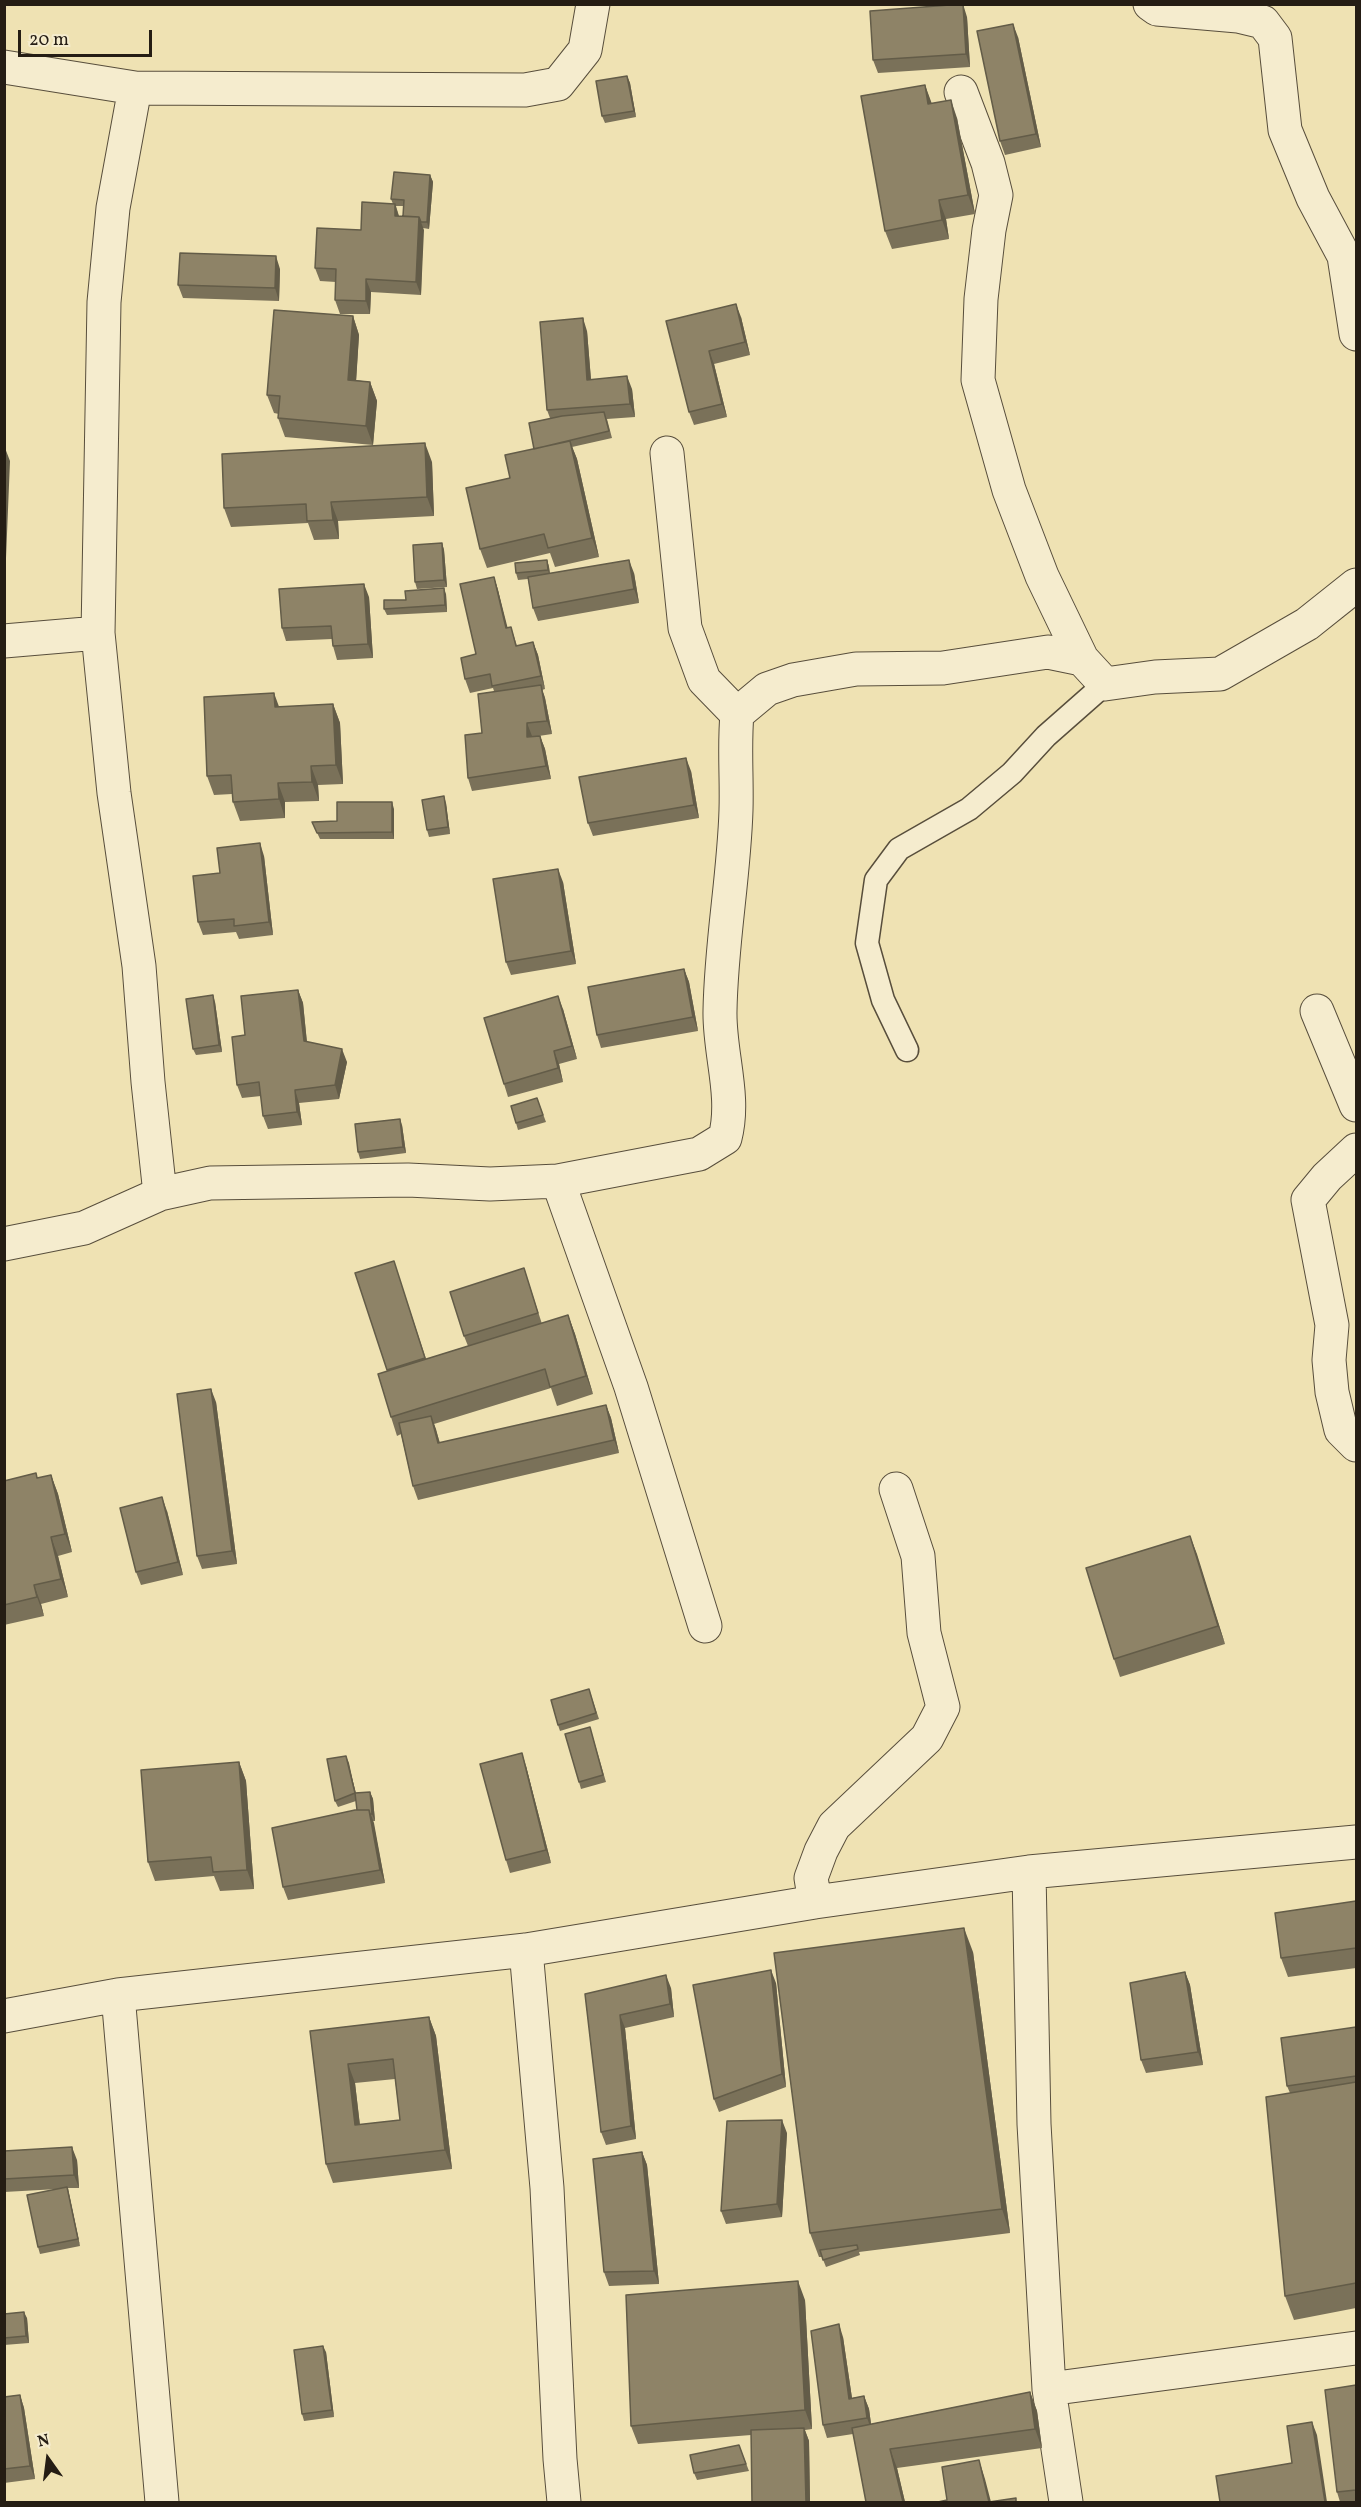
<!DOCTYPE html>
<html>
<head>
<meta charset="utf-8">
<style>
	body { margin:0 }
	#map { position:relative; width:1361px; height:2507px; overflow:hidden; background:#efe2b3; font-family:Vollkorn,serif }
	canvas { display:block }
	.frame { position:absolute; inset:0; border:6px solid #251d14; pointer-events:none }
	.north { position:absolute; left:18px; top:2429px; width:60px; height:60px; -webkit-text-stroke:4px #f5ecce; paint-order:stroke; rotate:346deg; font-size:16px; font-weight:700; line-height:24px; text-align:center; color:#251d14 }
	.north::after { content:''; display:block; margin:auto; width:21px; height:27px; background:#251d14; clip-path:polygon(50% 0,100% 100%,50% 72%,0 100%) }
	.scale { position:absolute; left:18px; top:30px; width:134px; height:27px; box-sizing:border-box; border:3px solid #251d14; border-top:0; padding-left:8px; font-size:18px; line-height:21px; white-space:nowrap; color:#251d14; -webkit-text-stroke:4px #f5ecce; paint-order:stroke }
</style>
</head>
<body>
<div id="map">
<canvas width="1361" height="2507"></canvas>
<div class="frame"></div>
<div class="north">N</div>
<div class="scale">20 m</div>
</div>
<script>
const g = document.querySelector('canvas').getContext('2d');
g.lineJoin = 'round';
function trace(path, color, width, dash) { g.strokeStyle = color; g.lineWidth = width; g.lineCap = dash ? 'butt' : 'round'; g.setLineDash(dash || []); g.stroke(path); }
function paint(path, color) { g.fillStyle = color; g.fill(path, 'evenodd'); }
const service = new Path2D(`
	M907,1050L883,1000L867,943L876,880L899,849L969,809L1012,773L1046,736L1105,684`);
const minor = new Path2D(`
	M1150,4L1157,9L1238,16L1263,22L1275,38L1285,130L1313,198L1344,256L1356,334
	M4,67L135,88L525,90L558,84L585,50L593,4
	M135,88L113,208L104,302L98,633L114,793L139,966L148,1082L160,1194
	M961,92L988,163L996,195L989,230L981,299L978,380L1009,490L1042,576L1082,659
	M667,453L685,628L704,680L737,714
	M4,641L98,633
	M1317,1011L1356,1105
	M1356,1150L1327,1177L1308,1200L1332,1325L1329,1360L1332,1392L1341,1430L1356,1445
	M558,1181L631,1387L705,1626
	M4,1244L84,1228L160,1194L210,1183L408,1180L490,1184L558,1181L699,1154L725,1138C736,1096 719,1053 720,1011C721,943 734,877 736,810C737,778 734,746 737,714L767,689L793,680L856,669L943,668L1048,652L1082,659L1105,684L1155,677L1220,674L1307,624L1356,585
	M1029,1872L1034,2124L1049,2389L1066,2502
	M815,1902L811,1878L821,1851L834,1826L927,1738L943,1707L924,1633L918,1556L896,1489
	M526,1950L547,2188L560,2459L564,2502
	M118,1995L162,2502
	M4,2016L118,1995L526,1950L815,1902L1029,1872L1356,1842
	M1049,2389L1356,2348`);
trace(service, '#584e3c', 25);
trace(minor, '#584e3c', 35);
trace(service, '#f5ecce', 22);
trace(minor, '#f5ecce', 33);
paint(new Path2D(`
	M967,17L970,67L878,73L873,60Z
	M1018,37L1041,147L1005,155L1000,141Z
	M627,76L630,83L636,117L605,123L602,116Z
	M925,85L931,103L957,118L975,214L946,219L949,239L892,249L885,231Z
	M430,175L433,182L429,229L423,228L421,295L371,292L370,314H340L335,300L336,282L320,281L315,268L393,204L391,199ZM396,206H404L403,216H399Z
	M280,269L279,301L183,298L178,285Z
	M353,316L359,335L356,380L370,382L377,401L373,445L285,437L278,418L279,414L274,413L267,395Z
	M741,317L750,355L714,364L727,417L694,425L689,412L666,321Z
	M587,331L591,379L632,389L635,417L607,419L612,438L572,447L577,459L599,557L555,567L550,553L487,568L480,549L510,478L534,449L550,418L547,410Z
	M432,462L434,516L338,521L339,539L314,540L308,523L231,527L224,508Z
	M442,543L444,550L447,587L417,589L415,582Z
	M547,560L549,567L550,573H634L639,603L538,621L533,608L528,579L518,580L516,573Z
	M494,577L498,590L507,628L511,627L517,646L533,642L538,655L545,689L542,690L545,698L552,734L532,737L540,736L545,749L551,779L472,791L468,778L494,691L493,688L470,693L465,679L476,654Z
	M446,594L447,612L387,615L384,609L406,600Z
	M369,597L373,658L337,660L333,646L332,639L286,641L282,628Z
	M333,704L340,723L343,784L318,785L319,801L285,802V818L240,821L233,802L232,794L214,795L207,776L279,707Z
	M691,771L699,818L593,836L588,823Z
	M446,803L450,834L429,837L427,830Z
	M394,809V839H320L312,822L337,821Z
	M264,856L273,935L239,939L236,932L203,935L198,922L220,873Z
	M563,882L576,964L511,975L506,962Z
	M684,969L689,982L698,1031L601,1048L597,1035Z
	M298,990L303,1003L307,1042L347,1062L339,1099L299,1103L302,1125L268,1129L263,1116L261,1096L242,1098L237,1085L245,1035Z
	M215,1002L222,1052L196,1055L193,1049Z
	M563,1009L577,1059L559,1064L563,1082L508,1097L504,1084Z
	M537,1098L546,1122L518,1130L516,1123Z
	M402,1125L406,1153L360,1159L358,1152Z
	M524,1268L542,1324L568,1315L575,1334L593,1394L557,1406L551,1388L434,1424L440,1443L606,1405L611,1418L619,1453L418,1500L413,1486L401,1434L397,1436L391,1417L398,1274L426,1359L468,1346L464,1336Z
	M216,1402L237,1564L202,1569L197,1556Z
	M51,1475L58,1494L72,1552L58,1556L68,1597L41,1604L44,1616L4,1625V1481L37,1478Z
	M167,1511L183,1575L141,1585L136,1572Z
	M1190,1536L1225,1644L1120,1677L1114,1659Z
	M589,1689L599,1719L560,1731L558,1725Z
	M592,1734L606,1782L581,1789L579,1782Z
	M346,1756L356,1793L370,1792L373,1799L375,1821H373L385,1883L288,1900L283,1887L357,1810L356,1801L338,1807L335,1801Z
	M239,1762L246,1781L254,1889L220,1891L214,1876L155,1881L148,1862Z
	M526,1766L551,1863L510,1873L506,1860Z
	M1356,1901V1968L1288,1977L1281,1958Z
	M973,1952L1010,2233L859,2252L860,2255L826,2267L822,2257H819L810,2233Z
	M1185,1972L1190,1985L1203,2065L1146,2073L1141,2060Z
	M776,1983L786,2087L719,2112L714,2099Z
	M671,1988L674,2017L625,2028L636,2139L606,2145L601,2132L585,1994Z
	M429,2017L436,2036L452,2169L333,2183L326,2164L310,2031ZM395,2079L400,2120L360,2125L355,2083Z
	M1356,2027V2308L1294,2320L1285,2296L1290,2093L1287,2086Z
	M787,2133L782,2217L726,2224L721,2211Z
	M4,2151L77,2160L79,2188H68L69,2194L80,2246L40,2254L38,2247L58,2189L4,2192Z
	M642,2152L647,2165L659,2284L609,2286L604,2272Z
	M805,2300L812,2429L805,2430L809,2441L810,2502H752L751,2435L638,2444L631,2426Z
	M4,2314L27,2318L29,2343L4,2345Z
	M843,2337L852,2398L864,2396L869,2409L871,2424L1030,2392L1037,2411L1042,2448L897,2468L905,2502H866L853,2434L827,2438L823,2425Z
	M326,2352L334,2417L304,2421L302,2414Z
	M1356,2385V2502H1340L1337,2492Z
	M20,2395L24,2408L35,2479L4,2483V2397Z
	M739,2445L749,2471L697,2480L694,2473Z`), '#7a7159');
paint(new Path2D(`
	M963,4L967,17L970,67L966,54Z
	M1013,24L1018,37L1041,147L1036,134Z
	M627,76L630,83L636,117L634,111Z
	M925,85L932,104H928Z
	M951,100L957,118L975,214L968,195Z
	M430,175L433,182L429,229L427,222Z
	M939,200L946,219L949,239L942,220Z
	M395,204L399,217L395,216Z
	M419,217L424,230L421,295L416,282Z
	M276,256L280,269L279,301L275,288Z
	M366,279L371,292L370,314L366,301Z
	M736,304L741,317L750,355L745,342Z
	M353,316L359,335L355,399L348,380Z
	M583,318L587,331L592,393L587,380Z
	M709,351L714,364L727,417L722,404Z
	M627,376L632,389L635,417L630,404Z
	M370,382L377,401L373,445L366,426Z
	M570,441L577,459L599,557L592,538Z
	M425,443L432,462L434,516L427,497Z
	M5,448L10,461L6,558L4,555Z
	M331,502L338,521L339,539L333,520Z
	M442,543L444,550L447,587L444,580Z
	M547,560L549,567L550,577L548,570Z
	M629,560L634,573L639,603L634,589Z
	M494,577L498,590L511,641L506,628Z
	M364,584L369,597L373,658L368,644Z
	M444,588L446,594L447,612L445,605Z
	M533,642L538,655L545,689L541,676Z
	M541,685L545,698L552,734L547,721Z
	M274,693L281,712L275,707Z
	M333,704L340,723L343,784L336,765Z
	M527,723L532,736L527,737Z
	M540,736L545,749L551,779L546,766Z
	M686,758L691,771L699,818L694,805Z
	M311,766L318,785L319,801L312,782Z
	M278,783L285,802V818L279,799Z
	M444,796L446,803L450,834L448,827Z
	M392,802L394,809V839L392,832Z
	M260,843L264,856L273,935L269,922Z
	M558,869L563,882L576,964L571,951Z
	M684,969L689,982L698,1031L693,1017Z
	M298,990L303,1003L308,1054L304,1041Z
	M213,995L215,1002L222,1052L219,1045Z
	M558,996L563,1009L577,1059L572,1046Z
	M342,1049L347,1062L339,1099L335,1085Z
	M554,1051L559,1064L563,1082L558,1068Z
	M295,1090L299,1103L302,1125L297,1112Z
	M400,1119L402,1125L406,1153L403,1147Z
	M568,1315L575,1334L593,1394L586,1376Z
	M211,1389L216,1402L237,1564L232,1551Z
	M606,1405L611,1418L619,1453L614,1440Z
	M431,1416L436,1429L443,1456L438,1443Z
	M51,1475L58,1494L72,1552L65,1534Z
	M162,1497L167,1511L183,1575L178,1562Z
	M1190,1536L1197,1554L1225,1644L1218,1626Z
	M51,1537L58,1556L68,1597L61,1579Z
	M34,1585L41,1604L44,1616L37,1597Z
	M522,1753L526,1766L551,1863L546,1850Z
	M346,1756L349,1763L357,1800L355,1793Z
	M239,1762L246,1781L254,1889L247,1870Z
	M370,1792L373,1799L375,1821L372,1814Z
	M369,1810L374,1823L385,1883L380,1870Z
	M964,1928L973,1952L1010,2233L1002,2209Z
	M771,1970L776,1983L786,2087L782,2074Z
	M1185,1972L1190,1985L1203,2065L1198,2052Z
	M666,1975L671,1988L674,2017L670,2004Z
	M620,2015L625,2028L636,2139L631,2126Z
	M429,2017L436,2036L452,2169L445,2150Z
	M348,2064L355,2083L362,2144L355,2125Z
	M782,2120L787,2133L782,2217L777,2204Z
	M72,2147L77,2160L79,2188L74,2175Z
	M642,2152L647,2165L659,2284L654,2271Z
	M67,2187L69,2194L80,2246L78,2239Z
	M798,2281L805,2300L812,2429L805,2410Z
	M24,2312L27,2318L29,2343L26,2336Z
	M839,2324L843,2337L854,2412L849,2399Z
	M323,2346L326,2352L334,2417L332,2410Z
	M1030,2392L1037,2411L1042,2448L1035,2429Z
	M20,2395L24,2408L35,2479L30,2466Z
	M864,2396L869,2409L872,2431L867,2418Z
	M1312,2422L1317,2435L1327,2502H1325Z
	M804,2428L809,2441L810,2502H806Z
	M890,2449L897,2468L905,2502H903Z
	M979,2460L985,2479L991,2502H989Z`), '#635c48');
const building = new Path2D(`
	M963,4L966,54L873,60L870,11Z
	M1013,24L1036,134L1000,141L977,31Z
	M627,76L634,111L602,116L596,81Z
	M925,85L928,104L951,100L968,195L939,200L942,220L885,231L861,96Z
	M394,172L430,175L427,222H421L419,217L403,216L404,200L391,199Z
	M362,202L395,204V216L419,217L416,282L366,279V301L335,300L336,269L315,268L317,228L361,230Z
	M180,253L276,256L275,288L178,285Z
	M736,304L745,342L709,351L722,404L689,412L666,321Z
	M274,310L353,316L348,380L370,382L366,426L278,418L280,396L267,395Z
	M583,318L587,380L627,376L630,404L547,410L540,322Z
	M604,412L609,431L534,449L529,423L562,416Z
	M570,441L592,538L548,548L544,534L480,549L466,488L510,478L505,455Z
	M425,443L427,497L331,502L333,520L307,521L306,504L224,508L222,454Z
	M442,543L444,580L415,582L413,545Z
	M547,560L548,570L516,573L515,563Z
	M629,560L634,589L533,608L528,577Z
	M494,577L506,628L511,627L516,646L533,642L541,676L492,686L490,674L465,679L461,658L476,654L460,584Z
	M364,584L368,644L333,646L331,626L282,628L279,589Z
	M444,588L445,605L384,609V600H406L405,591Z
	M541,685L547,721L527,723V737L540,736L546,766L468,778L465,735L482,733L478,694Z
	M274,693L275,707L333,704L336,765L311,766L312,782L278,783L279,799L233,802L231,775L207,776L204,697Z
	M686,758L694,805L588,823L579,777Z
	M444,796L448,827L427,830L422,800Z
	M337,802H392V832L317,833L312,822L337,821Z
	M260,843L269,922L234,926V919L198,922L193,876L220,873L217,848Z
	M558,869L571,951L506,962L493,879Z
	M684,969L693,1017L597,1035L588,987Z
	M298,990L304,1041L342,1049L335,1085L295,1090L297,1112L263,1116L259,1082L237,1085L232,1037L245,1035L241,996Z
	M213,995L219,1045L193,1049L186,999Z
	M558,996L572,1046L554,1051L558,1068L504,1084L484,1018Z
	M537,1098L543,1115L516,1123L511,1106Z
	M400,1119L403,1147L358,1152L355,1124Z
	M394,1261L425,1358L387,1370L355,1273Z
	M524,1268L538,1313L464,1336L450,1292Z
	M568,1315L586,1376L550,1387L545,1369L391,1417L378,1374Z
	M211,1389L232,1551L197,1556L177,1394Z
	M606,1405L614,1440L413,1486L399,1423L431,1416L438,1443Z
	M36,1473L37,1478L51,1475L65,1534L51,1537L61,1579L34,1585L37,1597L4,1605V1481Z
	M162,1497L178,1562L136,1572L120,1508Z
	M1190,1536L1218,1626L1114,1659L1086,1568Z
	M589,1689L596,1713L558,1725L551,1700Z
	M590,1727L603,1775L579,1782L565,1734Z
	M522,1753L546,1850L506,1860L480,1764Z
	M346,1756L355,1793L335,1801L327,1759Z
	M239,1762L247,1870L213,1872L211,1857L148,1862L141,1770Z
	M370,1792L372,1814H370L369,1810H357L355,1793Z
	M355,1810H369L380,1870L283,1887L272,1828Z
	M1356,1901V1948L1281,1958L1275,1913Z
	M964,1928L1002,2209L810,2233L774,1953Z
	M771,1970L782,2074L714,2099L693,1985Z
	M1185,1972L1198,2052L1141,2060L1130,1983Z
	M666,1975L670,2004L620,2015L631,2126L601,2132L585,1994Z
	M429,2017L445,2150L326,2164L310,2031ZM393,2059L400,2120L355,2125L348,2064Z
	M1356,2027V2076L1287,2086L1281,2038Z
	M1356,2082V2283L1285,2296L1266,2097Z
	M782,2120L777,2204L721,2211L727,2121Z
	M72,2147L74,2175L4,2179V2151Z
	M642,2152L654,2271L604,2272L593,2159Z
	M67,2187L78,2239L38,2247L27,2195Z
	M857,2245L858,2249L823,2260L820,2250Z
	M798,2281L805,2410L631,2426L626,2295Z
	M24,2312L26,2336L4,2338V2314Z
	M839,2324L849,2399L864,2396L867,2418L823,2425L811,2331Z
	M323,2346L332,2410L302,2414L294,2350Z
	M1356,2385V2490L1337,2492L1325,2390Z
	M1030,2392L1035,2429L890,2449L903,2502H866L852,2428Z
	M20,2395L30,2466L4,2469V2397Z
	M1312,2422L1325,2502H1220L1216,2476L1292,2463L1287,2426Z
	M804,2428L806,2502H752L751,2430Z
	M739,2445L746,2464L694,2473L690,2455Z
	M979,2460L989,2502L1016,2498V2502H938L947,2500L942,2467Z`);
paint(building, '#8e8367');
trace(building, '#635c48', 1.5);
</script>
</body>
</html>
